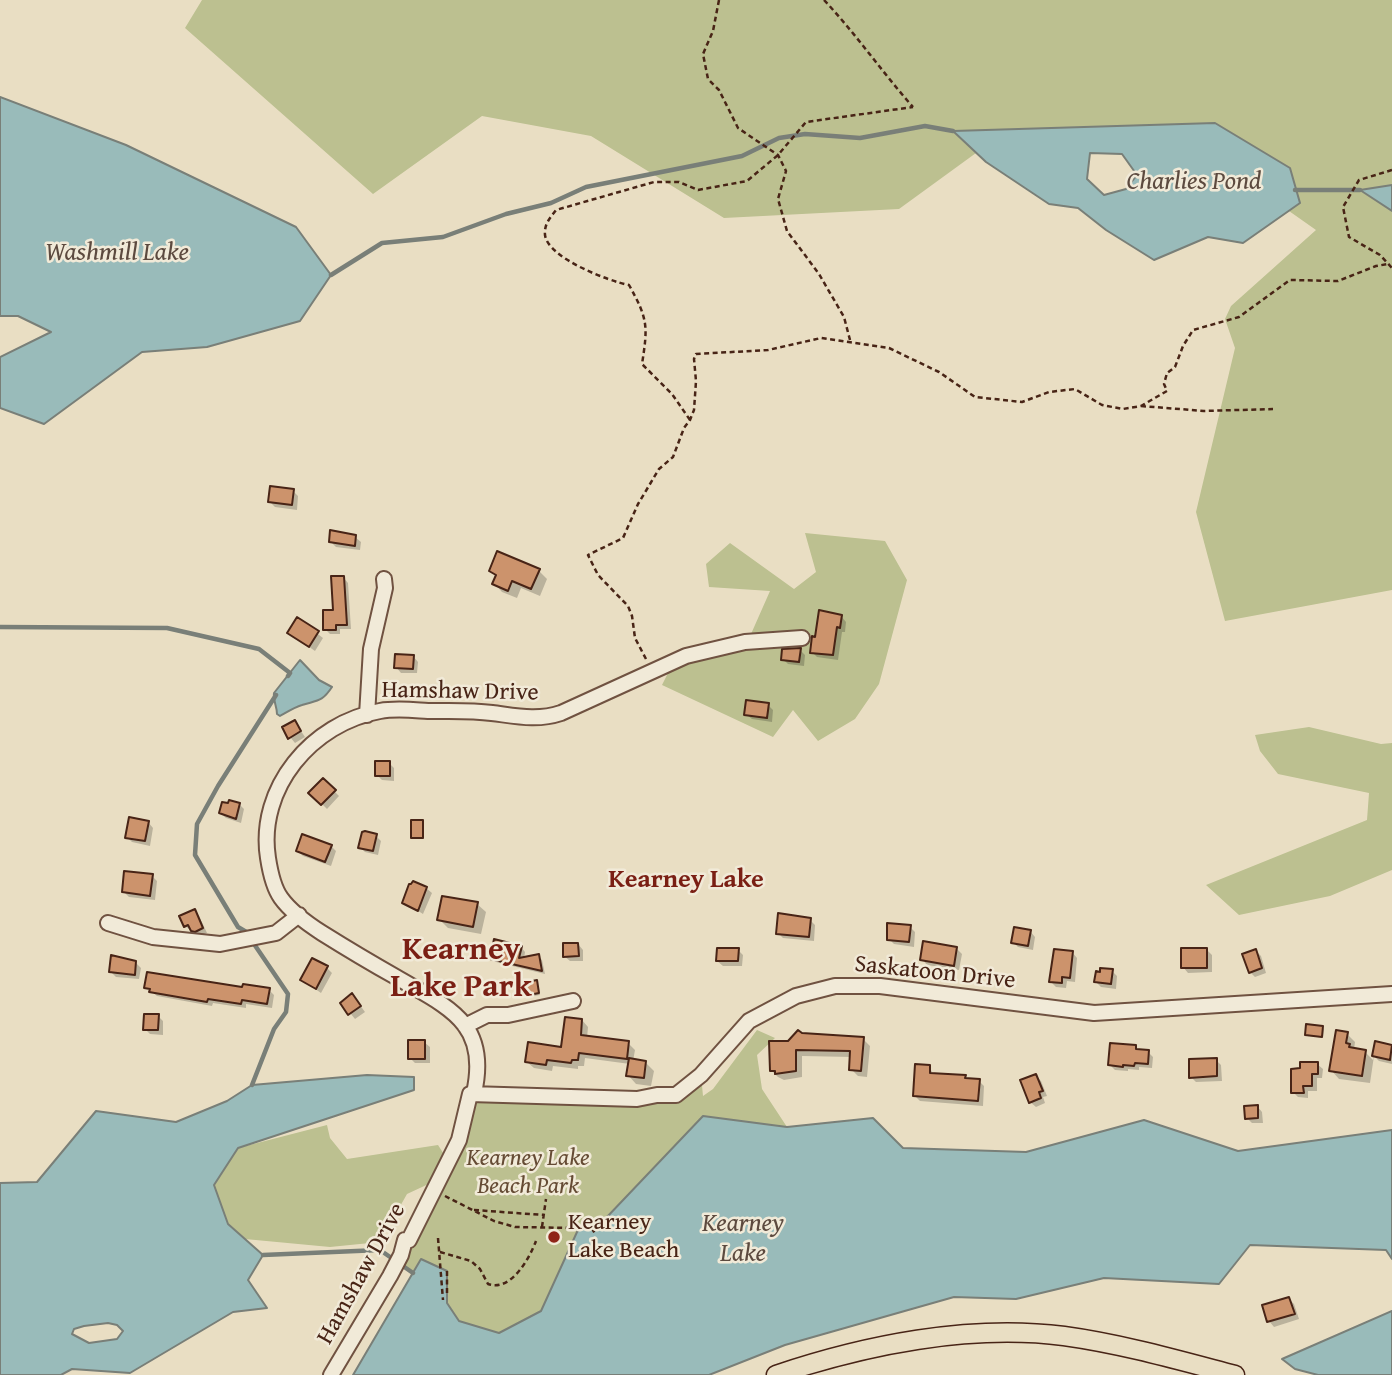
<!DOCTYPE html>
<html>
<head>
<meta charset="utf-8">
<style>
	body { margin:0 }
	canvas { display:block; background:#e9dec3 }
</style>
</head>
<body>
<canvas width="1392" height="1375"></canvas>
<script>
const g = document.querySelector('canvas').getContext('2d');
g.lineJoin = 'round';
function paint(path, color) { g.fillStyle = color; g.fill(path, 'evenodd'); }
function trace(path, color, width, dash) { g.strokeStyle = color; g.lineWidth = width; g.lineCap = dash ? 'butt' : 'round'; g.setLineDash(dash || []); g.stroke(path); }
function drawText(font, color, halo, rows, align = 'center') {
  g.font = font + ' "Gentium Book Plus",serif'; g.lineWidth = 5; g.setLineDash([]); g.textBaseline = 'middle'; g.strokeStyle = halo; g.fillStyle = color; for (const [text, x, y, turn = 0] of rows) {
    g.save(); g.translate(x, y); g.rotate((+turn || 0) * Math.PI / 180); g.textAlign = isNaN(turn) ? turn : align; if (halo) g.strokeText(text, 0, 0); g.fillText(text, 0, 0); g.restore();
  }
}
paint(new Path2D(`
	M202,0H1392V185L1361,191L1392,211V590L1225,621L1196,512L1235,348L1225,319L1231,306L1316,230L1289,211L1300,203L1290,168L954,131L976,153L899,209L724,218L591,136L482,116L373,194L185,28Z
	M805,533L885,541L907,580L879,684L855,719L818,741L793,710L773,737L662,685L679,651L751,634L770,591L709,587L706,564L730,543L794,589L816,572Z
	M1309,727L1381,744L1392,743V870L1330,896L1239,915L1206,885L1367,820L1369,793L1278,774L1260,751L1255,735Z
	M757,1030L775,1038L757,1055L762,1089L787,1127L703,1116L606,1218L587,1221L577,1232L541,1311L499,1333L458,1321L447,1303L448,1288L421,1259L413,1273L396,1261L442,1173L470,1094L657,1095L688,1085L701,1075L703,1096L713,1089Z
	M327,1125L330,1138L347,1159L438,1145L447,1159L435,1181L407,1194L380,1242L330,1247L245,1239L228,1224L213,1185L238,1148Z`), '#bcc090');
const water = new Path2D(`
	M0,97L126,145L296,227L331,275L300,321L207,347L142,352L44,424L0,408V357L51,332L18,316H0Z
	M1215,123L1290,168L1300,203L1243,243L1208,237L1154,260L1106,230L1078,208L1049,204L986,162L953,131ZM1090,153L1122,154L1137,175L1126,189L1104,195L1087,179Z
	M1392,185V211L1360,190Z
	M300,660L319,680L332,687C322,702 318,700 302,705C295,707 287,712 280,716L277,714C277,706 273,701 274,693Z
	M367,1075L414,1077V1090L238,1148L214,1185L228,1224L263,1255L248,1280L267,1308L233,1312L130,1373L72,1369L61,1375H0V1183L37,1182L96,1111L176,1122L227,1101L252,1085ZM108,1323L117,1325L123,1331L117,1339L89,1343L72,1334L74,1329L84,1326Z
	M703,1116L787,1127L873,1118L903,1148L1026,1152L1144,1120L1238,1151L1392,1130V1259L1386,1250L1250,1245L1219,1284L1104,1278L1016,1299L954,1297L785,1345L709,1375H353L421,1259L447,1271V1303L459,1321L499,1333L541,1311L577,1232L587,1221L606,1218Z
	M1392,1311V1375H1318L1295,1369L1282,1359Z`);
paint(water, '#99bbba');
trace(water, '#797f78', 2);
paint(new Path2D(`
	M293,491L298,496L297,510L275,507L270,502Z
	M355,537L361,542L360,550L336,547L331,542Z
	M491,571H539L547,579L540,596L521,588L517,598L502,592L494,583L497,577Z
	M343,577L348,583L351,629H340V634H330L325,629L335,612Z
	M841,616L846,622L845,632H842L838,660L817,657L812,652Z
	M298,619L323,638L315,651L289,633Z
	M800,650L805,655L804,666L788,664L783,659Z
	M413,656L418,662L417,673H401L396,667Z
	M768,705L773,710L772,722L752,719L746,714Z
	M295,722L305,737L295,743L290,737Z
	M389,763L394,768V781L382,780L377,775Z
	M323,780L339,796L327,809L311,793Z
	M239,804L244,809L241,823L226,818L220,813Z
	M148,822L153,828L150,846L132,842L127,837Z
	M422,822L424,824V839H415L413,837Z
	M376,836L381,841L378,855L365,852L360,847Z
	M331,846L336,851L331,866L303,856L298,851Z
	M152,876L157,881L155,900L129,897L124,892Z
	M426,888L432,893L423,914L404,902Z
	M477,904L486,912L481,934L448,928L439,919Z
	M194,911L199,916L207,933L198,936L185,926Z
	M810,920L815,925L814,941L783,938L778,933Z
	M910,927L915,932L914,947L894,944L889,939Z
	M1030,931L1035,937L1033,950L1018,947L1013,942Z
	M578,944L583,950V961H570L564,956Z
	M521,947L525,952L524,959L538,956L542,960L545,974L496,962L491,958Z
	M957,949L962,954L959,970L927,965L922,959Z
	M738,950L743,955L742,966H723L717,961Z
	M1207,950L1212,955V972L1188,973L1183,967Z
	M1256,951L1261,956L1266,973L1255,977L1250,972Z
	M1072,952L1077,958L1075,982L1067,981L1066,988L1056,987L1051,982Z
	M136,963L141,968L139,979L116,977L111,972Z
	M327,968L332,973L321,993L302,980Z
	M1112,971L1117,976L1116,989L1101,987L1096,982Z
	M536,982L540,995L528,997L526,995Z
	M146,987L269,990L274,995L272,1008L246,1004V1008L213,1003L212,1006L157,996Z
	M357,1001L365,1012L355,1019L342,1003Z
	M158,1016L163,1021V1035L150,1034L145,1029Z
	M582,1020L588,1027L587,1038L628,1043L635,1050L633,1061L645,1062L654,1071L651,1086L636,1084L628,1075L630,1064L585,1058L584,1066H578V1069L553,1066L552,1071L534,1068L527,1062L563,1049Z
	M1322,1027L1324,1029L1323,1038L1307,1035Z
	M1347,1034L1355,1042L1354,1050L1365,1052L1373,1060L1376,1044L1392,1047V1064L1379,1061L1374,1056L1370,1083L1339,1079L1331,1070Z
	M801,1035L863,1039L870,1046L867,1077L858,1076L851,1069L852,1057L802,1056V1077L784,1080L778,1077L771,1070L789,1042Z
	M424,1042L430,1047V1063H415L410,1058Z
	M1135,1047L1140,1051L1148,1052L1153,1057L1152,1068L1139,1067V1070L1128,1069V1071L1115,1070L1110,1065Z
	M1216,1060L1221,1065L1222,1081L1196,1082L1191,1077Z
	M1317,1064L1323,1069L1322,1078H1317V1091H1308V1098L1298,1097L1293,1092Z
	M929,1067L934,1075L979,1081L984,1086L983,1106L920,1101L915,1096Z
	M1036,1076L1041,1081L1047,1096L1043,1097L1045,1103L1036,1107L1030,1102Z
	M1257,1106L1262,1112L1263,1123H1252L1247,1118Z
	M1289,1299L1294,1304L1299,1319L1274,1327L1269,1321Z`), '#0003');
trace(new Path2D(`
	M1295,190H1360
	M331,275L382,243L443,237L506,214L551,203L586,187L742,156L779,138L805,134L860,138L925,126L953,131
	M0,627L167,628L259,649L290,673L288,676
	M248,933L238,927L195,855L197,824L218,786L276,695
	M252,941L288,994L286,1012L274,1029L252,1085
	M263,1255L380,1250L413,1273`), '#797f78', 4.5);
const building = new Path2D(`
	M270,486L294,489L292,505L268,502Z
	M330,530L356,535L355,546L329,542Z
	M497,551L540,569L531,589L512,581L508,591L492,584L496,575L489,571Z
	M331,576H344L347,625H336V630H323V610H333Z
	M819,610L842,615L840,628L837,627L833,655L810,653L812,636L815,637Z
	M297,617L319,631L309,647L287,633Z
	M801,648L799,662L781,660L782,649Z
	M395,654L414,655L413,669L394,668Z
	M746,700L769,703L767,718L744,715Z
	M295,720L301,731L288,739L282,727Z
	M375,761H390V776H375Z
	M323,778L336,790L321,805L308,793Z
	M229,800L240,803L236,819L219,813L222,802L228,803Z
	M129,817L149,821L145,841L125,838Z
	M411,820H423V838H411Z
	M365,831L377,834L373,851L358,848L362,832Z
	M302,834L332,845L325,862L296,851Z
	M124,871L153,874L150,896L122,892Z
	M413,881L427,887L418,911L402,903L409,884H411Z
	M442,896L478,902L473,927L437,920Z
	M195,909L203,928L195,932L191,931L188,925L184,927L179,916Z
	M778,913L811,918L809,937L776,934Z
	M887,923L911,925L909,942L887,940Z
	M1014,927L1031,930L1028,946L1011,943Z
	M494,939L522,946L519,958L539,954L542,971L490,959Z
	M923,941L957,947L954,966L920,960Z
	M563,943H578L579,956L563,957Z
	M717,948H739L738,961H716Z
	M1181,948H1207V968H1181Z
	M1054,949L1073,951L1070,978L1062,977V983L1049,982Z
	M1256,949L1262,968L1249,973L1242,954Z
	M111,955L136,961L135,975L109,972Z
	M312,958L328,966L316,989L300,980Z
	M1100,968L1113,969L1111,984L1094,982L1096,971L1100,972Z
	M147,972L242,987L243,984L270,988L267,1004L242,1000L241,1004L208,999L207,1002L149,992L150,989L144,988Z
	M537,980L539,993L524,996L522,983Z
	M352,993L361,1006L348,1015L340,1003Z
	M144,1014H159L158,1030H143Z
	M565,1017L582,1019L581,1035L629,1041L627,1059L579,1053L578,1060H572L571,1063L547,1060L546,1065L525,1062L528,1042L561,1047Z
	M1306,1024L1323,1026L1322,1037L1305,1035Z
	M798,1030L802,1033L864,1037L861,1071L849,1070L850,1051L796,1050V1071L775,1074V1071H770L769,1041H788Z
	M1336,1030L1348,1032L1346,1043L1350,1044L1349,1047L1366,1050L1362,1076L1329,1071Z
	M408,1040H425V1059H408Z
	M1375,1041L1392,1045L1390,1060L1372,1056Z
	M1110,1043L1136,1045V1049L1149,1050L1148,1064L1135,1063L1134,1066L1123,1065V1067L1108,1065Z
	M629,1058L646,1061L644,1078L626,1076Z
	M1217,1058V1076L1189,1078V1059Z
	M1300,1062H1318V1074H1312V1086H1303L1304,1093H1291V1069L1300,1068Z
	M915,1064L930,1065V1073L966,1075L965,1078L980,1079L978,1101L913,1096Z
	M1036,1074L1043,1091L1039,1092L1041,1098L1029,1103L1020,1080Z
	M1258,1105V1118L1245,1119L1244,1106Z
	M1289,1297L1295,1314L1267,1322L1262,1305Z`);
paint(building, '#cc936c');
trace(building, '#482416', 2);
const minor = new Path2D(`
	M367,715L371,649L385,588L384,579
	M108,923L153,937L220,944L276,933L299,915
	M465,1026L487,1015H508L573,1001
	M470,1094L637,1099L657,1095H676L701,1075L749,1021L796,996L835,986H880L1094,1013L1392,994
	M331,1375L390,1276L401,1255L405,1240H409L459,1140L470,1094L474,1093C490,1022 447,1007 396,977C371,963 346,948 322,933C308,924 291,912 281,898C273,887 270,871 268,858C257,788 312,723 380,711C396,708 412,710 428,711C449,711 471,710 492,713C516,716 537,721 561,713L686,656L745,642L802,638`);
const major = new Path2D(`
	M776,1375C865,1345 969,1324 1064,1336C1122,1344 1178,1360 1235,1375`);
trace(minor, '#705241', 18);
trace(major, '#482416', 21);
trace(new Path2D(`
	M719,0L713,31L703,54L708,79L719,90L738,128L778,155L786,171L778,199L787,231L819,274L844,317L850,340
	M824,0C856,34 882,72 913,107
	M1392,170L1359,180L1343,207L1349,237L1380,255L1392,268
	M1141,406L1204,411L1273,409
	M690,420L672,394L642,364C648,326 648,319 629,285C608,281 548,258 545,235C544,224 550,218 556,210L654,182H679L698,190L747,181L778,155L806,122L913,107
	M646,659L635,638L632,616L628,606L598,575L588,555L623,538L638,504L659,469L673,457L684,428L690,420L694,410L696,381L694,359L696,354L768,350L821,338L889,348L939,372L975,397L1022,402L1049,392L1075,389L1102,405L1123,409L1141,406L1167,391L1164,384L1167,373L1175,367L1183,346L1193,330L1239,317L1290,280L1338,281L1376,266L1388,264
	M445,1196L494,1221L515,1227L575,1228L587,1221
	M474,1210L544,1215
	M587,1221L596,1235
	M592,1226L598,1232
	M542,1227L546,1199
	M438,1238L443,1300
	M440,1252L471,1261L480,1269L488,1284C511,1292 529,1259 536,1241
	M447,1271V1293`), '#482416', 2.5, [5, 3.5]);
trace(minor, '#f1ead8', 14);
trace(major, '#e9dec3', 18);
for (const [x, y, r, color] of [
	[554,1237,7,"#8f2418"]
]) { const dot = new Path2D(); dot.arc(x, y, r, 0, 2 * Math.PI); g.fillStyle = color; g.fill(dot); trace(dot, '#f1ead8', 2.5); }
drawText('24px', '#482416', '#f1ead8', [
	["Hamshaw Drive",460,692,1],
	["Saskatoon Drive",935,973,6],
	["Hamshaw Drive",362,1274,-61]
]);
drawText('italic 24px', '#654b34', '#f1ead8', [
	["Kearney Lake",528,1159],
	["Beach Park",528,1187]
]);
drawText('24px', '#482416', '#f1ead8', [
	["Kearney",568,1223],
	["Lake Beach",568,1251]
], 'left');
drawText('italic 26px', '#5c4a3f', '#f1ead8', [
	["Charlies Pond",1194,182],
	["Washmill Lake",117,253],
	["Kearney",743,1224],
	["Lake",743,1254]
]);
drawText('bold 26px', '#7a1f14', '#f1ead8', [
	["Kearney Lake",686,880]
]);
drawText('bold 32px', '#7a1f14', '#f1ead8', [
	["Kearney",461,951],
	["Lake Park",461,988]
]);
</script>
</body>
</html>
